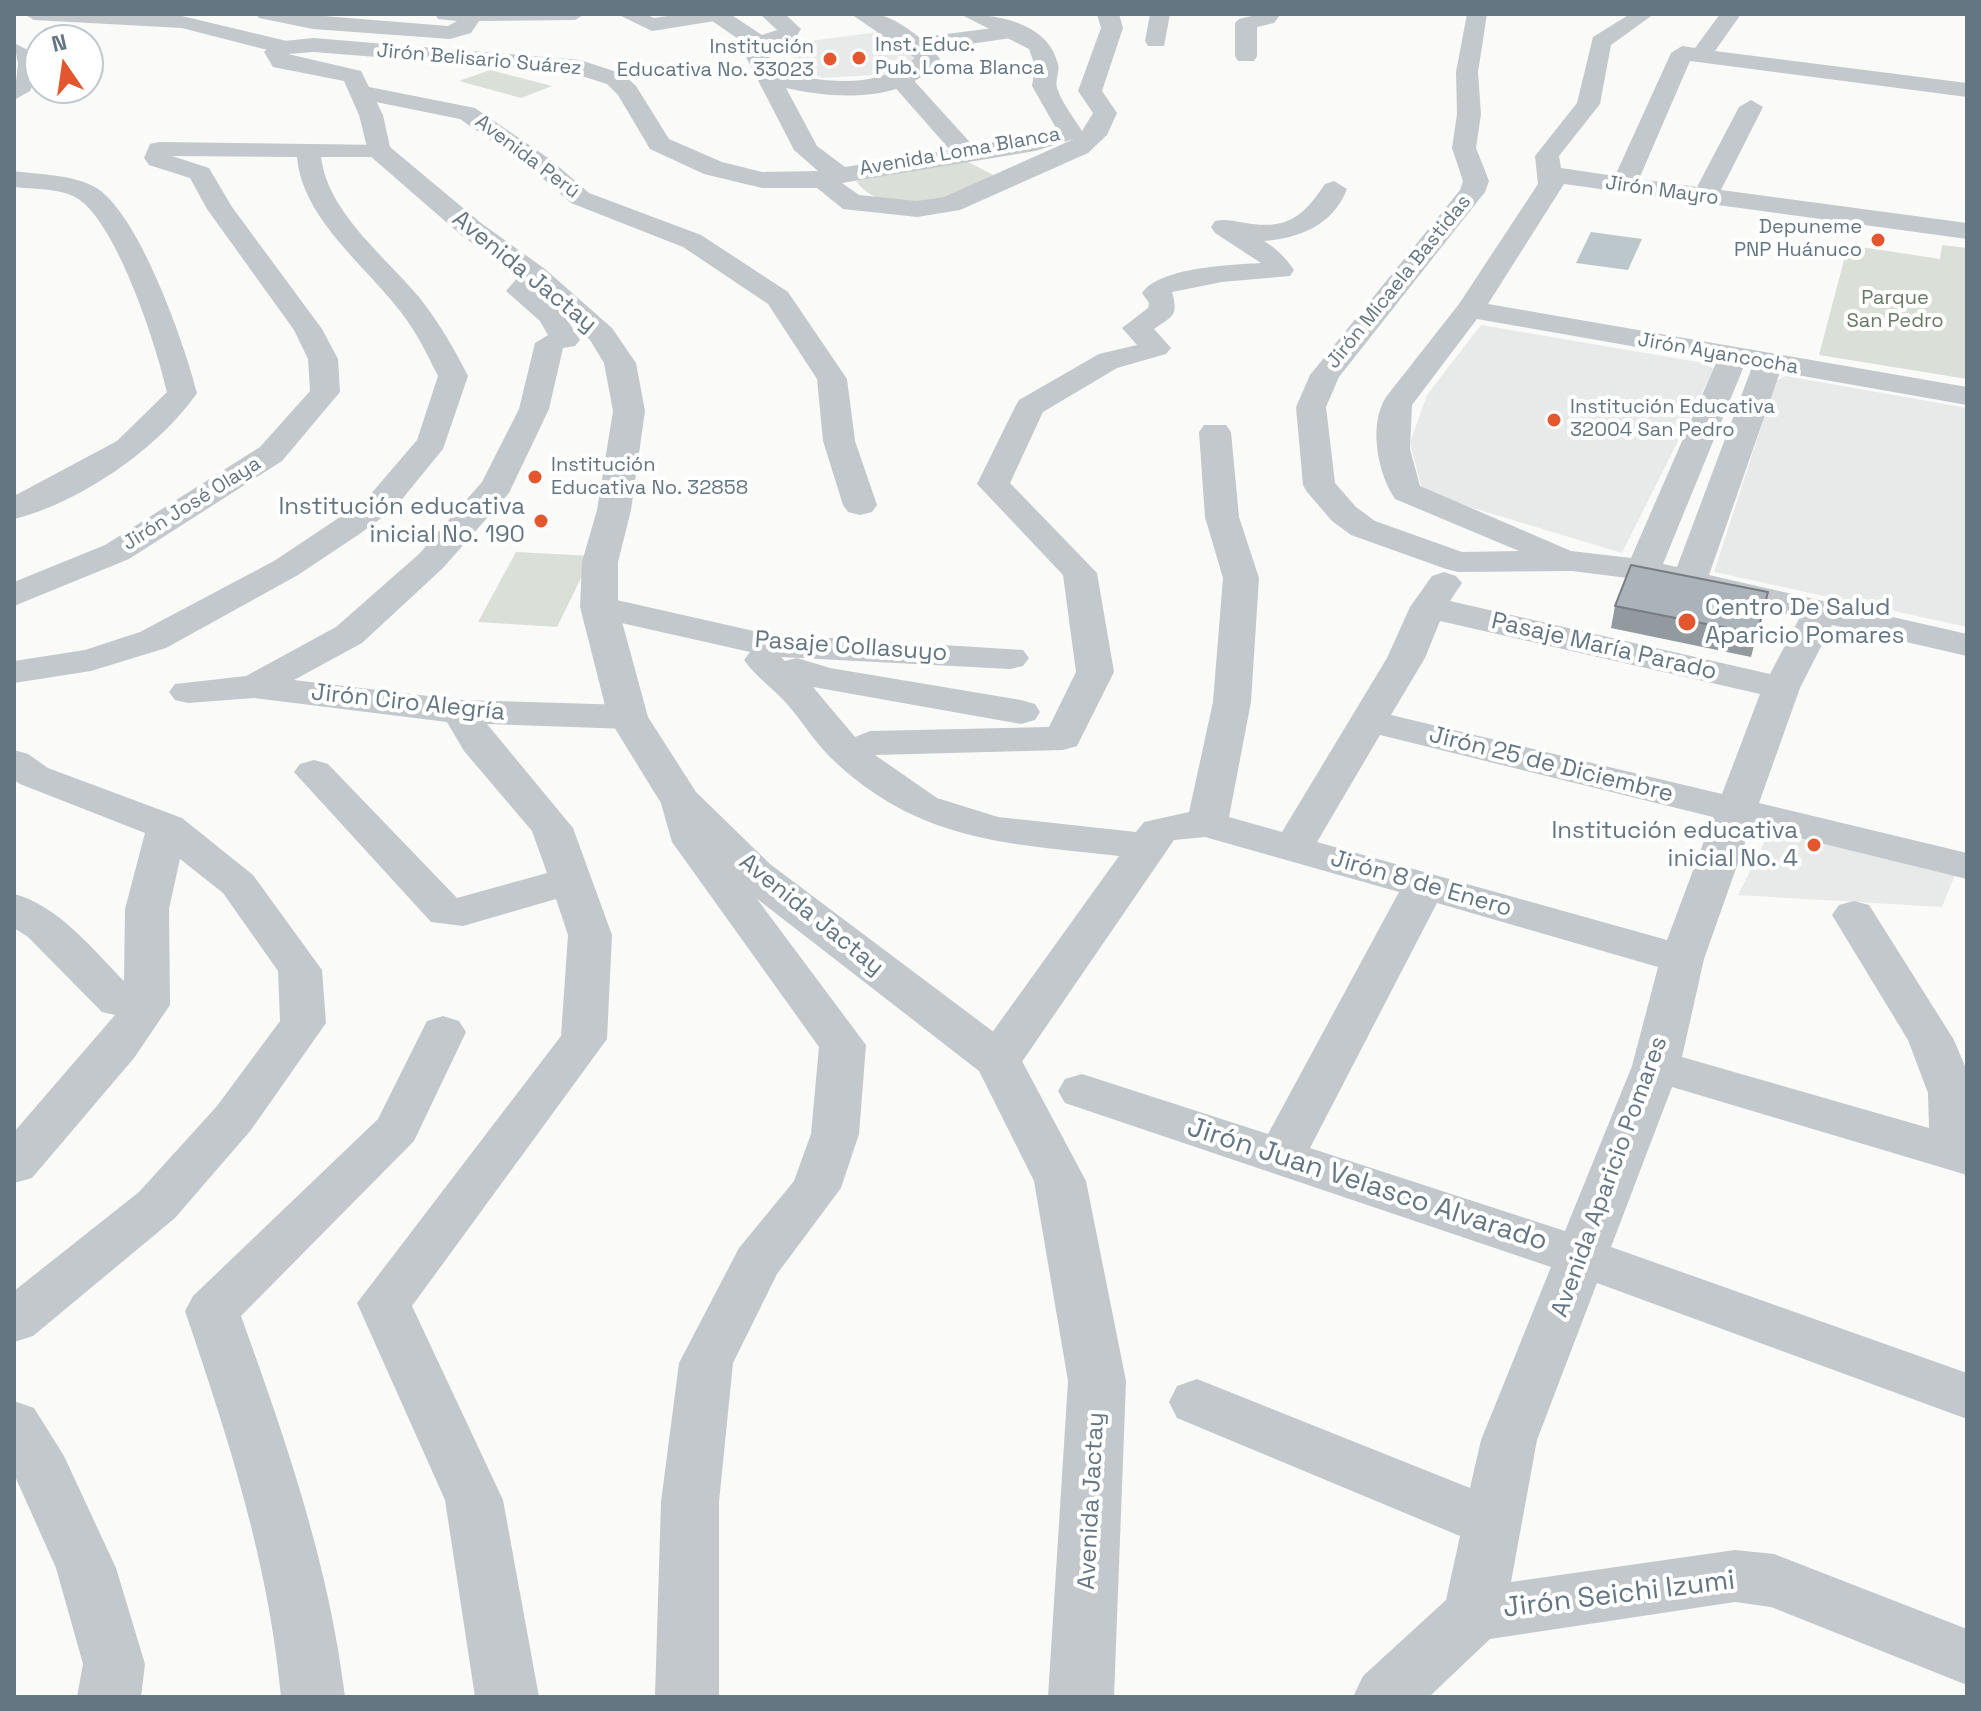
<!DOCTYPE html>
<html>
<head>
<meta charset="utf-8">
<style>
	body { margin:0 }
	#map { position:relative; width:1981px; height:1711px; overflow:hidden; background:#fafaf8; font-family:"Space Grotesk",sans-serif }
	canvas { display:block }
	.frame { position:absolute; inset:0; border:16px solid #657683; pointer-events:none }
	.north { position:absolute; left:24px; top:24px; width:80px; height:80px; box-sizing:border-box; background:#fff; border:2px solid #c1c8cd; border-radius:50%; rotate:347deg; font-size:22px; font-weight:700; line-height:32px; text-align:center; color:#657683 }
	.north::after { content:''; display:block; margin:auto; width:28px; height:36px; background:#e4572e; clip-path:polygon(50% 0,100% 100%,50% 72%,0 100%) }
</style>
</head>
<body>
<div id="map">
<canvas width="1981" height="1711"></canvas>
<div class="frame"></div>
<div class="north">N</div>
</div>
<script>
const g = document.querySelector('canvas').getContext('2d');
g.lineJoin = 'round';
function paint(path, color) { g.fillStyle = color; g.fill(path, 'evenodd'); }
function trace(path, color, width, dash) { g.strokeStyle = color; g.lineWidth = width; g.lineCap = dash ? 'butt' : 'round'; g.setLineDash(dash || []); g.stroke(path); }
function drawText(font, color, halo, rows, align = 'center') {
  g.font = font + ' "Space Grotesk",sans-serif'; g.lineWidth = 8; g.setLineDash([]); g.textBaseline = 'middle'; g.strokeStyle = halo; g.fillStyle = color; for (const [text, x, y, turn = 0] of rows) {
    g.save(); g.translate(x, y); g.rotate((+turn || 0) * Math.PI / 180); g.textAlign = isNaN(turn) ? turn : align; if (halo) g.strokeText(text, 0, 0); g.fillText(text, 0, 0); g.restore();
  }
}
paint(new Path2D(`
	M886,31L928,53L892,74L822,78L809,71L779,45Z
	M1481,325L1704,363L1714,369L1622,553L1423,493L1410,443L1427,395Z
	M1786,376L1967,408V627L1714,572L1776,381Z
	M1775,821L1957,870L1942,907L1738,895Z`), '#e8e9e9');
paint(new Path2D(`
	M490,70L552,86L521,98L459,81Z
	M964,160L1011,184C971,197 886,223 856,181Z
	M1848,245L1940,259L1942,245L1967,248V379L1819,355Z
	M516,552L592,556L557,627L478,622Z`), '#dadfd7');
paint(new Path2D(`
	M1591,232L1642,239L1628,270L1576,263Z`), '#bbc7cb');
paint(new Path2D(`
	M24,14L182,16L291,42L294,47L283,54L182,28L34,20Z
	M256,14H299L448,26L457,21L438,19L435,14H585L575,20L479,21L471,33L450,39L313,29L259,18Z
	M617,14H645L654,18L681,14L725,15L715,21L652,31Z
	M1150,14H1170L1164,46H1148L1145,41Z
	M1260,14H1281L1274,23L1257,27V56L1254,61H1238L1235,56V23L1239,19Z
	M1467,14H1487L1478,72L1481,114L1476,148L1489,181L1485,192L1339,377L1326,407L1335,483L1356,507L1375,521L1462,552L1519,551L1395,499C1378,474 1368,425 1386,397L1459,304L1538,184L1535,156L1577,103L1593,37L1630,14H1654L1611,45L1600,104L1559,156L1561,168L1615,176L1671,53L1682,46L1695,48L1720,14H1741L1715,51L1967,83V97L1690,61L1639,179L1697,187L1739,107L1751,100L1763,107L1721,190L1967,223V239L1564,184L1488,304L1967,387V405L1780,372L1709,575L1967,634V656L1832,625L1800,688L1759,803L1967,853V879L1751,826L1704,959L1682,1057L1929,1128L1928,1093L1908,1040L1832,915L1839,905L1854,901L1869,905L1954,1040L1967,1071V1175L1672,1087L1611,1247L1967,1373V1419L1597,1283L1537,1440L1511,1582L1735,1550L1774,1554L1967,1629V1685L1771,1607L1735,1602L1490,1639L1429,1697H1353L1363,1676L1446,1600L1460,1536L1177,1418L1169,1402L1177,1386L1197,1379L1470,1488L1481,1440L1551,1267L1065,1103L1058,1091L1065,1079L1082,1074L1268,1134L1399,892L1205,837L1174,840L1015,1072L998,1076L981,1072L974,1060L981,1048L1119,856C1005,843 918,842 830,757C814,741 802,721 787,704C774,689 756,677 744,660L750,652L586,615L581,607L586,599L599,596L767,634L1023,650L1029,658L1023,666L1010,669L781,657L785,661L797,658L830,668L1021,700L1035,704L1040,712L1035,720L1021,724L813,687L855,737L870,731L1049,727L1076,672L1063,575L977,484L1015,407L1019,400L1099,354L1137,345L1122,328L1148,308L1149,303L1142,293C1160,267 1230,265 1261,263L1215,233L1211,227L1215,221C1229,218 1239,223 1253,224C1291,229 1306,212 1325,184L1334,181L1347,189C1333,225 1300,238 1264,241C1277,249 1285,257 1294,270L1290,276L1222,282L1172,292C1178,315 1175,315 1154,329L1171,348L1166,354L1117,368L1043,412L1010,483L1097,573L1114,672L1077,746L1063,750L875,755L937,798L998,817L1136,832L1144,822L1189,812L1213,702L1223,578L1205,517L1199,432L1204,425H1226L1231,432L1239,517L1259,578L1251,702L1229,817L1282,832L1387,658L1410,607L1432,576L1444,572L1456,576L1462,583L1450,601L1770,674L1800,617L1643,580L1572,571L1458,572L1446,569L1351,535L1332,521L1307,492L1303,485L1296,407L1310,375L1460,190L1463,181L1452,148L1457,114L1456,72ZM1477,319L1717,361L1631,558L1571,551L1420,486L1410,449L1412,405ZM1744,366L1752,367L1677,567L1663,564ZM1440,621L1760,694L1722,794L1391,715L1425,658ZM1380,735L1713,817L1667,940L1317,842ZM1437,903L1658,967L1632,1066L1565,1231L1310,1148Z
	M1017,25L1028,31L1025,36L915,52L904,45L915,38Z
	M14,43L36,54L40,69L30,91L14,100L18,64Z
	M900,72L908,74L976,149L979,154L976,159H958L892,84L889,79L892,74Z
	M364,86L475,108L551,160L589,193L701,235L788,292L847,379L855,441L877,505L872,512L860,515L848,512L843,505L823,441L817,379L768,304L683,247L571,203L533,170L460,119L356,98L353,93L356,88Z
	M159,142L387,145L390,150L387,155L378,157H321C328,213 385,256 419,297C438,321 454,348 468,376L443,449L394,509L358,535L298,575L166,648L91,671L14,683V661L85,650L140,632L274,561L334,521L370,495L417,440L438,376C427,354 416,331 400,311C365,265 302,218 297,157L172,156L209,168L232,207L322,329L338,359L340,392L282,461L129,559L14,606V582L105,545L260,447L310,391L308,359L294,330L207,209L190,178L149,165L144,158L150,144Z
	M14,171C40,175 69,174 93,186C138,209 185,345 197,393C159,448 80,503 14,519V496L117,441L167,392C157,347 116,219 75,197C58,188 33,189 14,187Z
	M535,267L545,269L549,275L536,290L561,310L580,340L575,346L563,348L549,409L509,493L443,568L362,643L294,680L461,700L628,705L642,709L647,717L642,725L628,729L487,724L573,828L612,935L607,1039L412,1306L503,1500L539,1697H475L445,1500L357,1303L561,1036L568,935L556,899L463,926L431,922L294,772L300,764L314,760L328,764L457,898L547,873L532,831L464,751L447,722L254,698L188,703L175,700L169,692L175,684L246,676L336,627L419,554L482,482L519,409L535,343L548,335L540,321L506,291L525,269Z
	M14,750L28,754L48,768L182,818L253,875L322,970L326,1023L251,1130L175,1218L33,1336L14,1342V1291L139,1192L217,1106L280,1021L278,971L223,893L180,859L169,909L170,1005L134,1058L32,1178L14,1183V1132L115,1015L102,1012L28,937L14,928V894C59,906 92,949 124,981L125,909L145,833L20,784L14,780Z
	M680,788L694,791L713,840L866,1045L859,1134L841,1188L777,1274L733,1363L719,1502V1697H655L661,1502L679,1363L739,1248L794,1181L811,1134L819,1047L672,842L660,800L666,791Z
	M443,1016L459,1021L466,1032L414,1141L241,1316C286,1441 329,1564 345,1697H281C269,1563 228,1438 185,1311L193,1296L378,1119L427,1021Z
	M14,1401L34,1408L64,1456L116,1568L145,1664L141,1697H77L83,1664L56,1568L14,1474Z`), '#c3c8cc');
paint(new Path2D(`
	M702,14H730L762,35L777,30L760,14H785L801,29L795,39L766,50L777,71C823,83 876,90 915,58L851,14C859,14 869,12 877,14C899,19 927,41 940,59C907,104 834,99 786,88L817,146L845,167L1031,136L1056,128L1032,86L1035,66L1029,49L960,14C996,14 1048,22 1058,64C1060,71 1055,80 1057,88C1062,103 1074,118 1082,131L1093,113L1078,91L1101,28L1097,14H1119L1123,28L1102,91L1117,113L1107,135L1088,153L960,210L917,217L843,209L817,188H762L704,174L650,149L618,95L607,84L569,72L313,52L288,54L361,71L383,115L390,147L481,223L545,269L612,328L636,363L645,411L631,510L618,562V607L648,717L696,792L770,864L1015,1048L1086,1181L1126,1381L1114,1697H1048L1068,1381L1034,1181L979,1071L738,884L659,800L608,717L580,607L582,562L597,510L613,411L604,363L590,340L525,281L461,235L369,155L359,115L344,81L273,67L264,52L275,42L313,38L580,60L623,74L636,86L669,139L722,162L762,172L818,171L794,150L747,59L744,50L747,45ZM1074,139L944,197L917,201L859,195L842,183L1035,151Z`), '#c3c8cc');
paint(new Path2D(`
	M1768,592L1751,657L1611,628L1615,606Z`), '#929a9f');
const building = new Path2D(`
	M1631,565L1768,592L1757,634L1615,606Z`);
paint(building, '#aab3b9');
trace(building, '#777d82', 2);
for (const [x, y, r, color] of [
	[859,58,8,"#e4572e"],
	[830,59,8,"#e4572e"],
	[1878,240,8,"#e4572e"],
	[1554,420,8,"#e4572e"],
	[535,477,8,"#e4572e"],
	[541,521,8,"#e4572e"],
	[1687,622,10,"#e4572e"],
	[1814,845,8,"#e4572e"]
]) { const dot = new Path2D(); dot.arc(x, y, r, 0, 2 * Math.PI); g.fillStyle = color; g.fill(dot); trace(dot, '#fff', 3); }
drawText('20px', '#657683', '#fff', [
	["Inst. Educ.",875,46],
	["Pub. Loma Blanca",875,69],
	["Institución",814,48,"right"],
	["Educativa No. 33023",814,71,"right"],
	["Depuneme",1862,228,"right"],
	["PNP Huánuco",1862,251,"right"],
	["Institución Educativa",1570,408],
	["32004 San Pedro",1570,431],
	["Institución",551,466],
	["Educativa No. 32858",551,489]
], 'left');
drawText('20px', '#657683', '#fff', [
	["Jirón Belisario Suárez",479,60,5],
	["Avenida Loma Blanca",960,152,-10],
	["Avenida Perú",527,157,37],
	["Jirón Mayro",1662,191,8],
	["Jirón Micaela Bastidas",1399,282,-51],
	["Jirón Ayancocha",1718,354,10],
	["Jirón José Olaya",192,504,-32]
]);
drawText('20px', '#687a64', '#fff', [
	["Parque",1895,299],
	["San Pedro",1895,322]
]);
drawText('24px', '#657683', '#fff', [
	["Avenida Jactay",524,272,39],
	["Pasaje Collasuyo",851,647,4],
	["Pasaje María Parado",1604,647,13],
	["Jirón Ciro Alegría",408,703,6],
	["Jirón 25 de Diciembre",1551,765,14],
	["Jirón 8 de Enero",1421,884,16],
	["Avenida Jactay",811,915,39],
	["Avenida Aparicio Pomares",1610,1177,-70],
	["Avenida Jactay",1092,1501,-87]
]);
drawText('24px', '#657683', '#fff', [
	["Institución educativa",525,507],
	["inicial No. 190",525,535],
	["Centro De Salud",1705,608,"left"],
	["Aparicio Pomares",1705,636,"left"],
	["Institución educativa",1798,831],
	["inicial No. 4",1798,859]
], 'right');
drawText('28px', '#657683', '#fff', [
	["Jirón Juan Velasco Alvarado",1367,1185,18],
	["Jirón Seichi Izumi",1619,1595,-7]
]);
</script>
</body>
</html>
